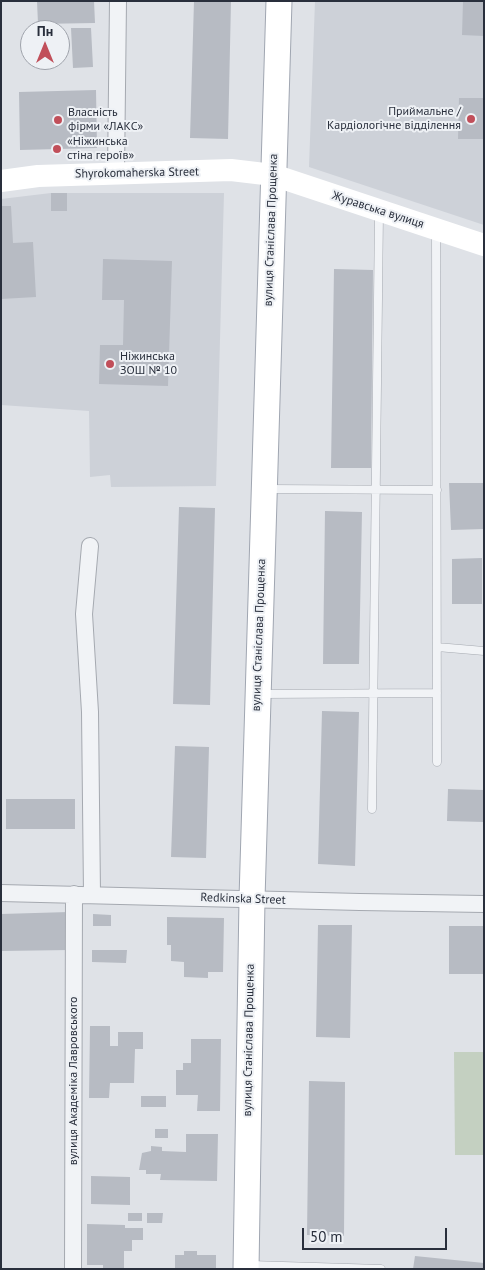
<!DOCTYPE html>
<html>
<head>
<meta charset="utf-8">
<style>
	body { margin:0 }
	#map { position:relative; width:485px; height:1270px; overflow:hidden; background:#dfe2e7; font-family:"PT Sans",sans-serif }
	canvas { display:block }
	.frame { position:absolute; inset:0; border:2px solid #292f3c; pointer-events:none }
	.north { position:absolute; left:20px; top:20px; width:50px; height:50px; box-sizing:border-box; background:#eef1f5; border:1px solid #9fa3ab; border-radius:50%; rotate:0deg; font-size:14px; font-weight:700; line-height:20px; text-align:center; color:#292f3c }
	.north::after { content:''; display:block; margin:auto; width:18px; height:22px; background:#c14f5a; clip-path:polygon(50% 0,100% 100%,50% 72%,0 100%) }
	.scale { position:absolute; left:302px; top:1228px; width:145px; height:22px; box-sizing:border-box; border:2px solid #292f3c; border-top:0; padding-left:6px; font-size:15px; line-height:18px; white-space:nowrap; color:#292f3c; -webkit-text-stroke:4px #eef1f5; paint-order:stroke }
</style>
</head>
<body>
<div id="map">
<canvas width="485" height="1270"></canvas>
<div class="frame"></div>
<div class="north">Пн</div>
<div class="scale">50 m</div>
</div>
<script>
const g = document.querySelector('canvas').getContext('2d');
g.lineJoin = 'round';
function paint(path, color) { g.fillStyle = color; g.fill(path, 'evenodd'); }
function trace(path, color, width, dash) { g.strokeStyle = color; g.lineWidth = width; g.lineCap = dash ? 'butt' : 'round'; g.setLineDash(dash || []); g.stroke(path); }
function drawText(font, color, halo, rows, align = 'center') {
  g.font = font + ' "PT Sans",sans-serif'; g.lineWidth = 4; g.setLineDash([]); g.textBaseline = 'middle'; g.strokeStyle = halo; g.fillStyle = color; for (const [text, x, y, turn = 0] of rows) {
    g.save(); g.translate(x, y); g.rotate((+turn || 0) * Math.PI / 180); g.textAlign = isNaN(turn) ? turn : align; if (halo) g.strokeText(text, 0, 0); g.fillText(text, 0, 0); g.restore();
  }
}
paint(new Path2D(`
	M315,1H484V225L309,167Z
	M51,193H224L216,486L111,487L110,475L90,477L89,411L1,405V199Z`), '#cdd1d8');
paint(new Path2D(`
	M454,1052H484V1155H455Z`), '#c4d0c1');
paint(new Path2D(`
	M37,1H94L95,23L38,24Z
	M194,1H231L228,139L190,138Z
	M463,1H484V36L462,35Z
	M71,28H91L93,67L73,68Z
	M96,90L97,148L20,150L19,92Z
	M459,98H484V139H458Z
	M51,193H67V211H51Z
	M1,206H11L13,243L33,242L36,297L1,299Z
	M103,259L172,261L168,386L99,384L100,345H123L124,300H102Z
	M334,269L373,270L371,468H331Z
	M449,483H484V529L451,530Z
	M179,507L215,508L210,705L173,704Z
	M325,511L362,512L359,664H323Z
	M482,558V604H452V559Z
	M322,711L359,712L355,866L318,864Z
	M175,746L209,747L206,858L171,857Z
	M448,789L484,790V822L447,821Z
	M6,799H75V829H6Z
	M69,912L70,950L1,951V914Z
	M93,914L111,915V926H93Z
	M167,917L224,918L223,972H208V978L184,977V962L171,961V945H167Z
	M318,925H352L350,1038L316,1037Z
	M449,926H484V974H449Z
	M92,950H127L126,963L92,962Z
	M90,1026H110V1046H118V1032H143V1049H135L134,1083H110L109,1098H89Z
	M191,1039H221L220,1111H197L198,1095H176V1070H183V1063H191Z
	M309,1081L345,1082L344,1236L307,1235Z
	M141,1096H166V1107H141Z
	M155,1129H168V1138H155Z
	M186,1134H218L217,1181L160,1180L161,1174H146V1170H139L142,1153L151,1151V1146L162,1147V1151L186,1152Z
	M91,1176L130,1177V1205L91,1204Z
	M128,1213H142V1221H128Z
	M147,1213H163L162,1223H147Z
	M87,1224L125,1225V1228H143V1240H132V1251H124V1269H103V1265H87Z
	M184,1251H197V1255H216V1269H175V1255H184Z
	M415,1256L484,1263V1269H413Z`), '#b7bbc3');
const lane = new Path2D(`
	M436,231L437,762
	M268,489L437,490
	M437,647L484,651
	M262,694L437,693
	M372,809L379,213
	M250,1265L381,1269`);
const street = new Path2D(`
	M116,173L118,1
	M90,546L84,614L90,712L92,894
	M1,893L360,902L484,904
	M73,1269L74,894`);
const primary = new Path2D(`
	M246,1269L252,899L279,1`);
trace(lane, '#a5a9b0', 9);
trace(street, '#a5a9b0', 18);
trace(primary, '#a0a6b1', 27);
trace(lane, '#f1f3f6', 8);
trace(street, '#f1f3f6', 16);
trace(new Path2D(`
	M1,181L38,176L231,170L273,175L484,245`), '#fff', 22);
trace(primary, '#fff', 25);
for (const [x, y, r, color] of [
	[471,119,5,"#c14f5a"],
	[58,120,5,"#c14f5a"],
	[57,149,5,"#c14f5a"],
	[110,364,5,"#c14f5a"]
]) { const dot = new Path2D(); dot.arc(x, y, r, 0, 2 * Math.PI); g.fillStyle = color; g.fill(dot); trace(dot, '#eef1f5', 2); }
drawText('12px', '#292f3c', '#eef1f5', [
	["Приймальне /",461,112,"right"],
	["Кардіологічне відділення",461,126,"right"],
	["Власність",68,113],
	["фірми «ЛАКС»",68,127],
	["«Ніжинська",67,142],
	["стіна героїв»",67,156],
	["Ніжинська",120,357],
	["ЗОШ № 10",120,371]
], 'left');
drawText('12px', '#292f3c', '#eef1f5', [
	["Shyrokomaherska Street",137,173,-1],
	["Журавська вулиця",378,210,18],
	["вулиця Станіслава Прощенка",271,230,-88],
	["вулиця Станіслава Прощенка",259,635,-88],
	["Redkinska Street",243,899,2],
	["вулиця Станіслава Прощенка",249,1040,-89],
	["вулиця Академіка Лавровського",74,1081,-90]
]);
</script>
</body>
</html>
